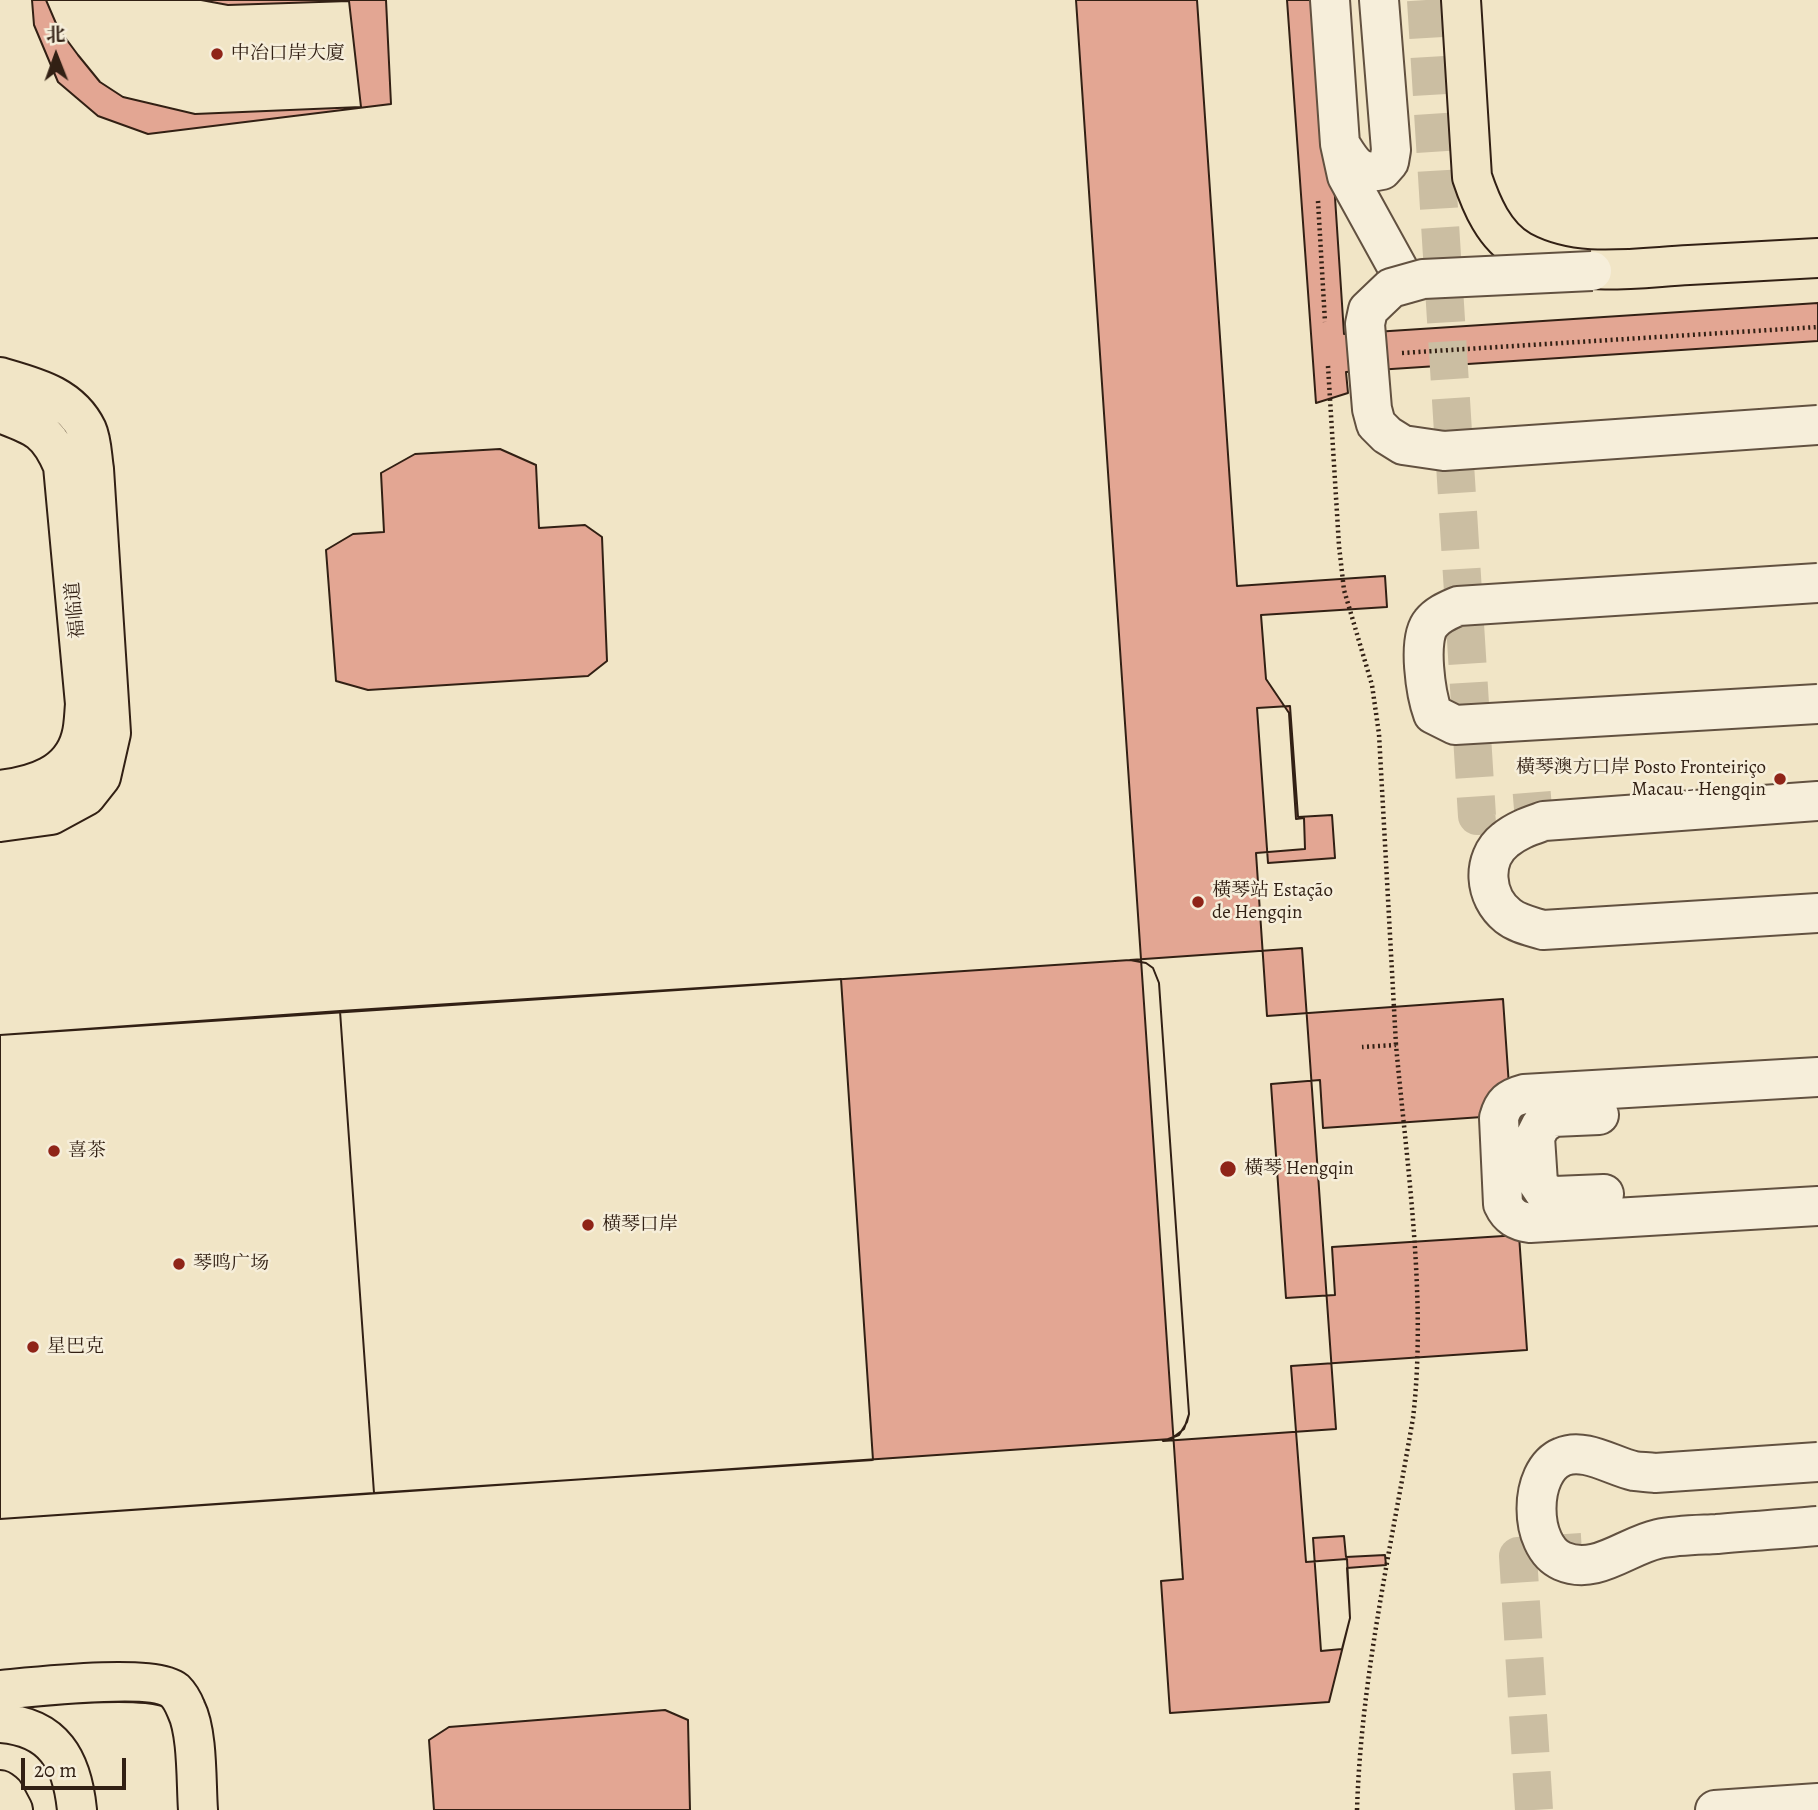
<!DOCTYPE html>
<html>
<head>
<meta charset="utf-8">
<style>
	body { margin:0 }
	#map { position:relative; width:1818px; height:1810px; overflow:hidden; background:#f1e5c6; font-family:Alegreya,"Noto Serif SC",serif }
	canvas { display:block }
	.north { position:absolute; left:21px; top:21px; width:70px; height:70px; -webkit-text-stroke:5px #f6eeda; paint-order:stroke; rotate:359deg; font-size:19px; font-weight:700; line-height:28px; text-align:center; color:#322014 }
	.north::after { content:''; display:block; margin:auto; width:24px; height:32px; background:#322014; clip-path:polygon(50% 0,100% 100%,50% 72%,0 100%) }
	.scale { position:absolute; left:21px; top:1758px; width:105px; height:32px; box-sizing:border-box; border:4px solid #322014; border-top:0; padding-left:9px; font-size:21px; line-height:24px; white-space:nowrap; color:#322014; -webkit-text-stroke:5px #f6eeda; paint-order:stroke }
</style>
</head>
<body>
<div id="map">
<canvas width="1818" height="1810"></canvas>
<div class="north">北</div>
<div class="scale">20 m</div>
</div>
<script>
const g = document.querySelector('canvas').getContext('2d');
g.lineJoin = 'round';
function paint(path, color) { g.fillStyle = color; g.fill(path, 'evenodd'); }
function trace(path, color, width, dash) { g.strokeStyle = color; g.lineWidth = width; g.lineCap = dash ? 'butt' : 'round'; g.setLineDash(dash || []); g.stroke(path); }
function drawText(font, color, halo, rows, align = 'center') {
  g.font = font + ' Alegreya,"Noto Serif SC",serif'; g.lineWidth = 5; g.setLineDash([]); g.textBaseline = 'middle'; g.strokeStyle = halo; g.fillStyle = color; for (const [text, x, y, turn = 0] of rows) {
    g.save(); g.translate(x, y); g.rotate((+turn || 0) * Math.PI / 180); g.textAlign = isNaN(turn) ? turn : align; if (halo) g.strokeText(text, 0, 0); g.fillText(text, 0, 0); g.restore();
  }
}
const building = new Path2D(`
	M32,0H386L391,104L148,134L98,116L58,82L34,25Z
	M46,0H201L228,5L349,1L361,107L195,114L123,97L100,82L78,55L58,28Z
	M1076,0H1197L1237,586L1385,576L1387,607L1261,615L1266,679L1289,713L1296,819L1304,818L1305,849L1256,853L1267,1016L1503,999L1511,1115L1323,1128L1320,1080L1271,1084L1286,1298L1335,1295L1332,1247L1519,1235L1527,1350L1291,1366L1306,1562L1347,1559L1350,1618L1329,1702L1170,1713L1161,1581L1183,1579Z
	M1287,0H1322L1344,334L1818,303V341L1346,372L1348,393L1316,403Z
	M500,449L536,465L539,528L585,525L602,537L607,661L588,676L368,690L336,681L326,550L353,534L384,532L381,473L415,454Z
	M1290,706L1298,817L1332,815L1335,858L1268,863L1257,708Z
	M1302,948L1336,1429L1163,1441L1179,1435L1187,1422L1189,1414L1159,983L1153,968L1146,963L1130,960Z
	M1130,960L1146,963L1153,968L1159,983L1189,1414L1184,1429L1171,1439L0,1519V1035Z
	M841,979L873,1460L374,1493L340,1011Z
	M340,1011L374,1493L0,1519V1035Z
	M1344,1536L1346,1557L1385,1555L1386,1565L1347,1568L1350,1618L1342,1649L1321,1651L1313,1538Z
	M665,1710L688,1720L690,1810H434L429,1740L449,1727Z`);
paint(building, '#e3a693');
trace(building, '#322014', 2);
trace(new Path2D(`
	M1426,0L1477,816L1563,809
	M1534,1810L1518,1556L1582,1552`), '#cbbea2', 38, [38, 19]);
const minor = new Path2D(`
	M1330,0L1340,144L1347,176L1406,283
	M1340,144C1352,163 1358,176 1382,170L1389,162L1391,150L1379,0
	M1818,801L1544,821C1530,826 1517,830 1505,840C1481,859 1484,897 1508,916C1518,924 1530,926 1543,930L1818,913
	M1818,1077L1524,1094C1509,1098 1503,1103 1499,1118L1503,1204C1509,1217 1517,1221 1530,1223L1818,1206
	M1599,1115L1553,1117L1541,1125L1535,1137L1538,1183L1544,1192L1555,1196L1604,1194
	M1715,1810L1818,1803`);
const major = new Path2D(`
	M1461,0L1472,177C1481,204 1494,236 1521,251C1573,279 1633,268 1689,265C1732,263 1775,260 1818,258
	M0,377C34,387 70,395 87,430C92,441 92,457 94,469L111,733L101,777L86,796L51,815L0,822
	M0,413C35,426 48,430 63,466L85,704C84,715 84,727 81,737C71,775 34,786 0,790
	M0,1690C33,1687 153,1673 175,1691C179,1695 184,1704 186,1709C198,1733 196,1783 198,1810
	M0,1723C54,1727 72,1760 77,1810
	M0,1790L4,1793L13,1810`);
trace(minor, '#625140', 42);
trace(major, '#322014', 42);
trace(new Path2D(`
	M1318,201L1325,322
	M1402,353L1818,327
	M1328,366L1339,546L1344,590L1372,685L1379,734L1396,1045
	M1357,1810C1361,1678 1391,1548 1413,1418C1427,1299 1407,1166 1396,1045L1362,1047`), '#322014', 4.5, [2, 3.5]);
trace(minor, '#f6eeda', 38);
trace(major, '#f1e5c6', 38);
const minorBridge = new Path2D(`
	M1592,271L1423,279L1391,288L1368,310L1365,324L1372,409L1376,424L1387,435L1403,445L1444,451L1818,425
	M1818,583L1458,606C1449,610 1438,614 1431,623C1417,639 1426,695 1433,714L1455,725L1818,704
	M1818,1462L1655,1473C1648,1472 1641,1472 1634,1471C1612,1466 1584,1447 1562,1457C1528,1471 1528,1546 1562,1561C1596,1576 1626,1546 1658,1539C1677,1535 1698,1535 1717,1534C1750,1531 1784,1529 1818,1526`);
trace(minorBridge, '#625140', 42, []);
trace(minorBridge, '#f6eeda', 38);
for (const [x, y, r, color] of [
	[217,54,7,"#8f2418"],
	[1780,779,7,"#8f2418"],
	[1198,902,7,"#8f2418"],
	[54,1151,7,"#8f2418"],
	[1228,1169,9,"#8f2418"],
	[588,1225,7,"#8f2418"],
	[179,1264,7,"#8f2418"],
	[33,1347,7,"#8f2418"]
]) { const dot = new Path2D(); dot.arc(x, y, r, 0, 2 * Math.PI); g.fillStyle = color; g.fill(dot); trace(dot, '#f6eeda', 2.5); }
drawText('19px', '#322014', '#f6eeda', [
	["中冶口岸大廈",231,54],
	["橫琴澳方口岸 Posto Fronteiriço",1766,768,"right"],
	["Macau - Hengqin",1766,790,"right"],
	["橫琴站 Estação",1212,891],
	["de Hengqin",1212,913],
	["喜茶",68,1151],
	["橫琴 Hengqin",1244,1169],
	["横琴口岸",602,1225],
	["琴鸣广场",193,1264],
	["星巴克",47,1347]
], 'left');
drawText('19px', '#322014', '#f6eeda', [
	["福临道",76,610,-95]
]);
</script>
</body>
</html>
